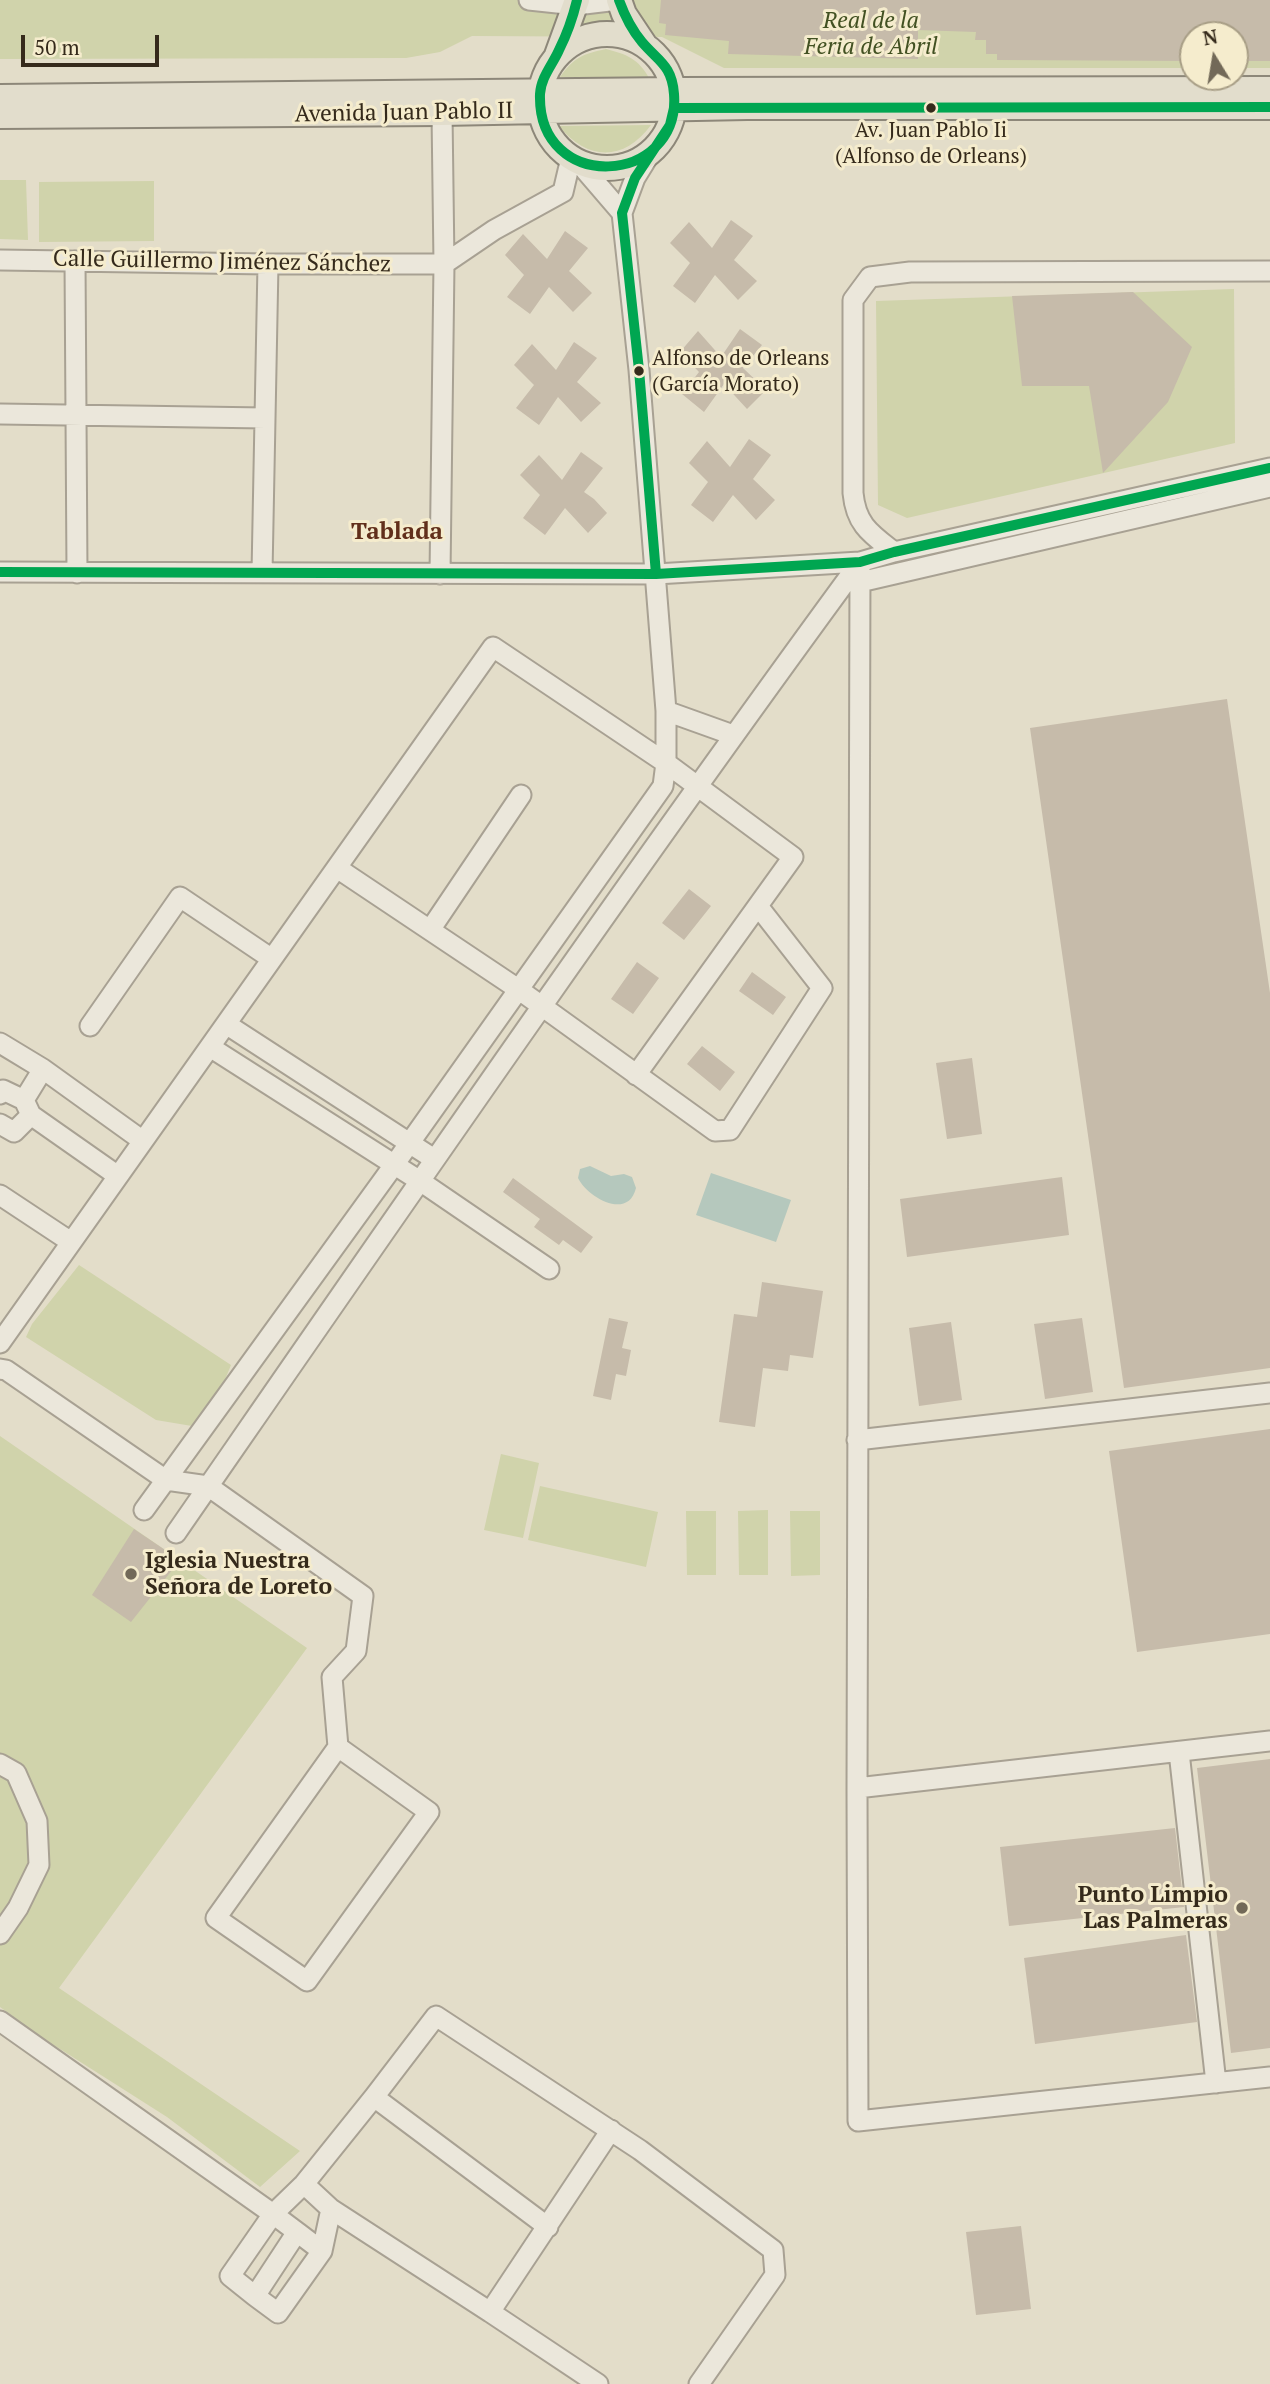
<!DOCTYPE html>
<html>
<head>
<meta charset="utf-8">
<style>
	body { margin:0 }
	#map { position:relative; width:1270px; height:2384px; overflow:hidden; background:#e3ddc9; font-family:"PT Serif",serif }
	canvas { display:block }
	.north { position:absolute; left:1179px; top:21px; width:70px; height:70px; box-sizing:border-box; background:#f5eccd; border:2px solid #a89e86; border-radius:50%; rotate:349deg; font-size:19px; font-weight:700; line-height:28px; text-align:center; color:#352a1b }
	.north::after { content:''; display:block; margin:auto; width:24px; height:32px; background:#726958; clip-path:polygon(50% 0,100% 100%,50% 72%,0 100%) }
	.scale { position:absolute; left:21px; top:35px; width:138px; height:32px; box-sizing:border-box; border:4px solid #352a1b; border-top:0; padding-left:9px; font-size:21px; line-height:24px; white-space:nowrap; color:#352a1b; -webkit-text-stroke:5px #f5eccd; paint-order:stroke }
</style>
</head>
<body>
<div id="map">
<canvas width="1270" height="2384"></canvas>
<div class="north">N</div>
<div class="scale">50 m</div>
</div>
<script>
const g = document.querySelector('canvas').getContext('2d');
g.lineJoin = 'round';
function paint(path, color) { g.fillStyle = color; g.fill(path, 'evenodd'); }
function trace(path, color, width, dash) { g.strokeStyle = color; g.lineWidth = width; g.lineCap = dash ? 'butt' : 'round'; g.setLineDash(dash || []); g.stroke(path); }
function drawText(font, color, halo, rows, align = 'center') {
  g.font = font + ' "PT Serif",serif'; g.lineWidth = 6; g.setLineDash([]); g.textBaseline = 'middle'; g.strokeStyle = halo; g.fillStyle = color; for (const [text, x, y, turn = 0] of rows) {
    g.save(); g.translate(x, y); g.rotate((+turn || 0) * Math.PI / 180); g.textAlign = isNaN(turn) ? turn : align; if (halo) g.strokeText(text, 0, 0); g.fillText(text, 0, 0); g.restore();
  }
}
paint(new Path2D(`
	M0,0H1270V68H1235V35H1193V68H724L662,37L472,36L440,52L406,58L0,59Z
	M606,49C626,54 639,59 649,78L560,77C574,57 583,54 606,49Z
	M651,125C624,162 587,161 559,126Z
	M0,180H26L28,240L0,239Z
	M154,181V241L39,242V182Z
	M1234,289L1235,443L907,518L878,505L876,301Z
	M79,1265L231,1365L208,1421L192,1426L156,1420L26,1337L32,1324Z
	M0,1436L307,1648L59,1988L300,2151L260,2187L167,2117L38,2035L0,2007Z
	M501,1454L539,1463L523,1538L484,1530Z
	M540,1486L658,1512L646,1567L528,1540Z
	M768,1510V1575H739L738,1511Z
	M686,1511H716V1575H687Z
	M790,1511H820V1575L791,1576Z`), '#d0d3ab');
paint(new Path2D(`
	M590,1166L611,1176L624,1174L632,1177L636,1188C628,1221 587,1197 578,1178L580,1169Z
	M711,1173L791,1200L776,1242L696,1215Z`), '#b5c8bd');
paint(new Path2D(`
	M661,0H1270V61H1235V35H1193V61L997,60V54H986V40H975L976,32L918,30V59L728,54L729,41L665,35L666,24L659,23Z
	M731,220L753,236L734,260L757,281L738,300L715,275L695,303L673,286L690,263L670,243L689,222L712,248Z
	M565,231L588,248L569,271L592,293L573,312L549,287L530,314L507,297L524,275L505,255L523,234L547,259Z
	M1133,292L1192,347L1168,402L1103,473L1089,386H1022L1012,296Z
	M740,329L762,345L743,368L766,390L747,409L724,384L704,412L682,394L699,372L680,352L698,331L721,357Z
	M574,342L597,358L577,382L601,403L581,422L558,397L539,425L516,408L534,385L514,365L532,344L556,370Z
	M749,439L771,455L753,479L775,500L756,520L733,495L713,522L691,505L708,482L689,463L707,441L730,467Z
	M581,452L603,468L584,492L594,499L607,513L588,533L565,508L545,535L523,518L540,495L520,475L539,455L562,480Z
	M1227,699L1270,993V1368L1124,1388L1030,728Z
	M689,889L711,906L684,940L662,923Z
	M637,962L659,978L633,1014L611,999Z
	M752,972L786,997L773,1015L739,991Z
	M702,1046L735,1072L720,1091L687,1064Z
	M972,1058L982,1134L947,1139L936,1063Z
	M1062,1177L1069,1235L907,1257L900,1199Z
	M513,1178L593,1237L581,1253L563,1240L559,1245L534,1227L540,1219L503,1192Z
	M762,1282L823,1291L813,1358L790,1355L788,1371L763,1368L755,1427L719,1422L734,1314L757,1317Z
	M609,1318L628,1322L622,1348L631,1350L626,1376L616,1374L611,1400L593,1396Z
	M1082,1318L1093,1392L1045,1399L1034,1324Z
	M951,1322L962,1400L919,1406L909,1328Z
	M1270,1429V1634L1137,1652L1109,1451Z
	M134,1529L180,1560L131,1622L92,1595Z
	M1270,1759V2048L1231,2053L1197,1768Z
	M1175,1828L1184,1907L1009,1926L1000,1847Z
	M1186,1935L1197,2022L1035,2044L1024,1958Z
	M1021,2226L1031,2309L976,2315L966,2232Z`), '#c6bbaa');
const minor = new Path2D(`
	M529,0L576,5L618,0
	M579,163L622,213
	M0,260L268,264H444
	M75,261L77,573
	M444,264L494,230L563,192L571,158
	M0,414L265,418
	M894,552C871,534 856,525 853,493V300L870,277L910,272L1270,271
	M0,572L656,574L860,562L894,552L1270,468
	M262,573L268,264
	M440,574L444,264L442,113
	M860,582L1270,487
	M666,711L733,735
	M337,868L518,989L715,1131L730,1130L822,988L758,906
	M430,930L521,795
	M226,1024L434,1159
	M90,1026L180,897L272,959
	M0,1043L43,1069L143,1141
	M210,1047L420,1181L549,1269
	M0,1094L3,1090L24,1100L31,1115L14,1132L0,1124
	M24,1100L43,1069
	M31,1115L118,1176
	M0,1195L71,1242
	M0,1343L493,647L666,763L793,857L636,1075
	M0,1369L6,1370L166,1480L208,1486L363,1596L356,1651L332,1677L338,1747L216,1918L307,1981L429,1812L338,1747
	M857,1440L1270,1393
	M144,1510L394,1165L663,786L666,763V711L639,370L622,213L635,178L651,152
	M176,1533C401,1208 626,881 860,562
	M1270,1741L857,1788L858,2121L1270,2077
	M1179,1752L1216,2083
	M0,1764L16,1773L37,1821L39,1865L18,1908L0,1934
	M857,1788L860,562
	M0,2021L273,2214L297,2232L255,2296L230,2276L273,2214L304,2184L374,2097L548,2227
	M374,2097L436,2016L640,2150L773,2250L775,2275L699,2384
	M304,2184L331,2209L490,2312L611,2130
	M322,2251L331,2209
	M255,2296L278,2313L322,2251L297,2232
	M490,2312L598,2384`);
const major = new Path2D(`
	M619,0L624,14L644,44
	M540 101a67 67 0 1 1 134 0a67 67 0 1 1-134 0Z
	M557,55L577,0
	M0,97L674,90L1270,89
	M0,116L442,113L747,107H1270`);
trace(minor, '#a8a193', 23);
trace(major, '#8d8779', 28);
trace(minor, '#ebe7db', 19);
trace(major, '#e2ddcc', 24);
trace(new Path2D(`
	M577,0C573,17 567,34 559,50C553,64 541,77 540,94C537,195 681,186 674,94C672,65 658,61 642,42C632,30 624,14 619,0
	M674,108L1270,107
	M0,572L656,574L860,562L894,552L1270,468
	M656,574L639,370L622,213L635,178L670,125L674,108`), '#00a651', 10);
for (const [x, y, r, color] of [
	[931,108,6,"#352a1b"],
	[639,371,6,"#352a1b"],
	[131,1574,7,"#726958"],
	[1242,1908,7,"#726958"]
]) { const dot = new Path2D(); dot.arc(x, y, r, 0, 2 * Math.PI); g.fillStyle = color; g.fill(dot); trace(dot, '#f5eccd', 2.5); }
drawText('21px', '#352a1b', '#f5eccd', [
	["Av. Juan Pablo Ii",931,131],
	["(Alfonso de Orleans)",931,157],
	["Alfonso de Orleans",652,359,"left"],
	["(García Morato)",652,385,"left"]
]);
drawText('italic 23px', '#425122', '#f5eccd', [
	["Real de la",871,21],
	["Feria de Abril",871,47]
]);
drawText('23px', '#352a1b', '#f5eccd', [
	["Avenida Juan Pablo II",404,113,-1],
	["Calle Guillermo Jiménez Sánchez",222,262,1]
]);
drawText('bold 23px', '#352a1b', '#f5eccd', [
	["Iglesia Nuestra",145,1561],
	["Señora de Loreto",145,1587],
	["Punto Limpio",1228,1895,"right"],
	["Las Palmeras",1228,1921,"right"]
], 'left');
drawText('bold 24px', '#612f1b', '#f5eccd', [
	["Tablada",397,532]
]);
</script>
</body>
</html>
